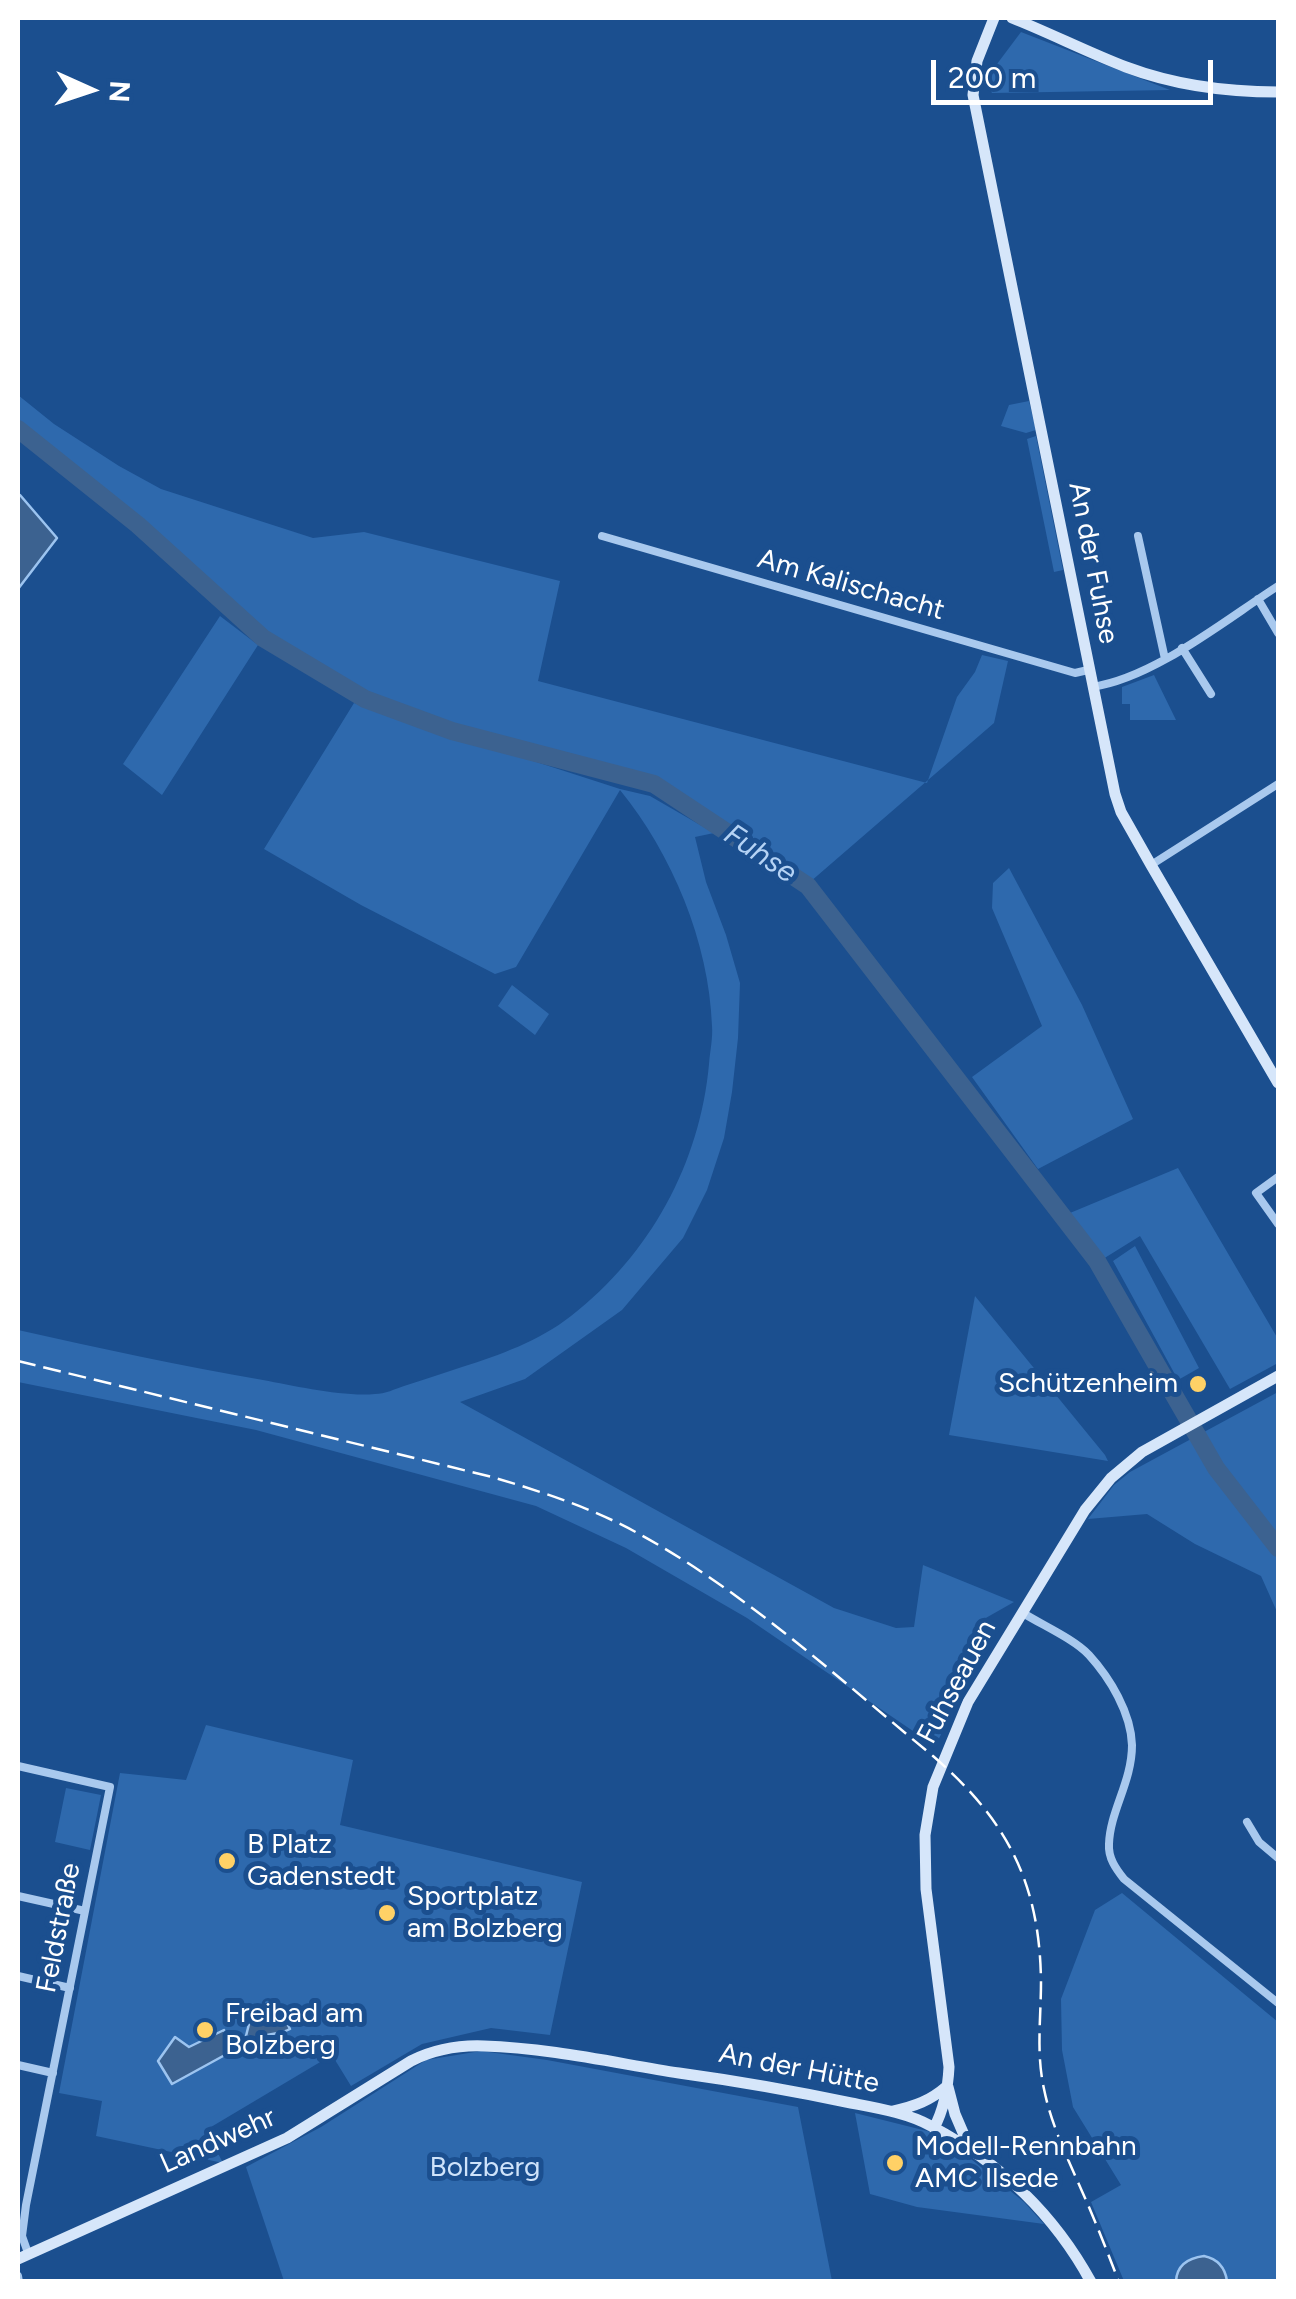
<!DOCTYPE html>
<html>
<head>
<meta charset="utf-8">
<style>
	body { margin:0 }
	#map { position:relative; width:1296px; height:2299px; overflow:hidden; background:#1b4f8f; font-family:Figtree,sans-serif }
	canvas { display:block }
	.frame { position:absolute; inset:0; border:20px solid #fff; pointer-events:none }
	.north { position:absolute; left:40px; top:40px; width:100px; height:100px; -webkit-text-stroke:8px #1b4f8f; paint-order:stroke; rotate:93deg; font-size:28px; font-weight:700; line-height:40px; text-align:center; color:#fff }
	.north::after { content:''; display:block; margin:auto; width:35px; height:45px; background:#fff; clip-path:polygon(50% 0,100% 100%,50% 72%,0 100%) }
	.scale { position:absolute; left:931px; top:60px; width:282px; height:45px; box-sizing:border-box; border:5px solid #fff; border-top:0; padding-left:12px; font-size:30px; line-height:35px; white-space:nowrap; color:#fff; -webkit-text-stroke:8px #1b4f8f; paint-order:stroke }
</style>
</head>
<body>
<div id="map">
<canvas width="1296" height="2299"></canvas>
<div class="frame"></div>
<div class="north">N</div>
<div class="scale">200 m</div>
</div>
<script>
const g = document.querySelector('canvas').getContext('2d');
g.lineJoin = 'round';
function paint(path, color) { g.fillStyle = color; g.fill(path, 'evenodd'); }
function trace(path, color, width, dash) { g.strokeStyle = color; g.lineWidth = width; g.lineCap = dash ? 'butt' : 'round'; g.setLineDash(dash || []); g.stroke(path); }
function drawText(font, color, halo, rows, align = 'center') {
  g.font = font + ' Figtree,sans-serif'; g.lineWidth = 10; g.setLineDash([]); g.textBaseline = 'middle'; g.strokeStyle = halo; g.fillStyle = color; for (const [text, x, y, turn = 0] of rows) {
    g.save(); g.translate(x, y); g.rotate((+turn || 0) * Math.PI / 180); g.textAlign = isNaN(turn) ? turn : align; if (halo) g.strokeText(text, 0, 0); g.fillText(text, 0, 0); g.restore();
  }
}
paint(new Path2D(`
	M1021,32L1170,90L992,93L985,80Z
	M18,395L54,424L119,466L161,489L313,538L364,532L560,581L538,681L927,783L957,697L975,672L982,655L1008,661L994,723L810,882L656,781L454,726L373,697L261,631L131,510L18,421Z
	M1029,401L1036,430L1026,433L1001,426L1009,405Z
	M1036,436L1063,570L1054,572L1027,439Z
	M220,616L258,645L162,795L123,764Z
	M1154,675L1176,720H1130V704H1122V687Z
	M354,703L620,789L650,796L714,833L695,837L706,882L726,935L740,983L738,1038L732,1092L724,1138L707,1190L683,1238L622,1310L525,1379L460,1402L834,1608L896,1628L914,1627L923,1565L1014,1602L984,1619L987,1633L993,1635L935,1746L747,1618L626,1548L536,1506L256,1430L18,1382V1330C99,1348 180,1366 263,1380C295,1386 343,1397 375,1394C385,1394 395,1389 404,1386C424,1380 443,1373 462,1367C500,1355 539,1341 571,1316C650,1255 700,1163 709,1064C710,1051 713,1038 712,1026C709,942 672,854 620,790L516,967L495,974L361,905L264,849Z
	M1009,868L1082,1005L1133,1119L1038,1169L972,1077L1042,1026L992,908L993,883Z
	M512,985L549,1014L535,1035L498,1006Z
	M1178,1168L1278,1339V1363L1230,1389L1140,1236L1103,1259L1070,1213Z
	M1135,1246L1199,1368L1178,1380L1113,1261Z
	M975,1296L1105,1455L1108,1461L949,1435Z
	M1278,1392V1614L1261,1576L1195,1544L1147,1514L1088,1519L1114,1485L1130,1472Z
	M206,1725L353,1760L340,1825L582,1882L550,2035L491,2028L422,2044L351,2086L332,2055L206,2130L223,2163L96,2136L102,2101L59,2093L120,1773L186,1780Z
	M66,1788L101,1795L90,1850L55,1842Z
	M1122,1893L1278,2022V2281H1124L1091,2202L1121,2185L1073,2107L1062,2050L1061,1999L1095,1910Z
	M481,2051L547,2060L798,2107L832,2281H284L246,2167L321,2127L426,2060Z
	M855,2113L931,2132L944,2137L1024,2202L1044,2224L917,2207L870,2194Z`), '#2e69ad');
const water = new Path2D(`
	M20,495L57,538L18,589V496Z
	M269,2007L276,2012L280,2010L290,2029C278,2035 267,2033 255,2039L246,2036L251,2016Z
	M224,2030L234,2050L172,2084L158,2061L175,2037L189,2047Z
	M1204,2256C1218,2259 1225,2267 1227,2281H1176C1177,2265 1188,2258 1204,2256Z`);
paint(water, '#3c6290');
trace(water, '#9cc4f0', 2.5);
trace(new Path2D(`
	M18,429L138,525L263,638L365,699L452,731L654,784L808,886L1097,1261L1216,1468L1278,1548`), '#3c6290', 18);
trace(new Path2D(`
	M602,536L1075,673L1088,670
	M1138,536L1165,659
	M1258,599L1278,633
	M1182,648L1211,694
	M1092,687C1154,678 1225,620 1278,586
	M1151,865L1278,784
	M1278,1177L1256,1193L1278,1224
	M1023,1613C1042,1625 1074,1639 1089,1655C1110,1678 1131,1713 1132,1745C1132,1782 1110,1811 1109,1844C1108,1858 1116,1869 1124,1879L1278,2003
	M18,1766L110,1787L26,2205L22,2236L28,2253
	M1247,1822L1259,1842L1278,1858
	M18,1896L85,1911
	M18,1976L70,1988
	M18,2065L53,2073
	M18,2276L19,2282`), '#a9c9ee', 8);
trace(new Path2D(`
	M994,18L977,61L973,95L1115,794L1121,812L1151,865L1278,1083
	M1012,18C1050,33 1087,52 1126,67C1174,85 1228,92 1278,92
	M948,2087L955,2114L970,2149
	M893,2111C915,2106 930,2101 947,2086
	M934,2128C944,2109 948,2088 949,2067L926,1889L925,1835L933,1787L968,1702L1085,1510L1111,1478L1142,1452L1278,1376
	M18,2259L287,2138L411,2061C435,2049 458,2045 484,2046C549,2048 615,2063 679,2073C737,2081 794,2091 851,2103C877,2108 908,2113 931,2126C999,2162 1054,2214 1091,2282`), '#d6e6fa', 11);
trace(new Path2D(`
	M18,1361L492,1477C543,1492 595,1509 641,1535C748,1594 839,1679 933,1756C1007,1820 1040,1883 1041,1982C1041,2018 1036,2053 1044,2089C1051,2124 1067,2157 1081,2189C1095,2220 1107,2251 1119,2282`), '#fff', 2.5, [18, 8]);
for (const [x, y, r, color] of [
	[1198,1384,10,"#ffd166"],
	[227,1861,10,"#ffd166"],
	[387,1913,10,"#ffd166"],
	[205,2030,10,"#ffd166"],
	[895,2163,10,"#ffd166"]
]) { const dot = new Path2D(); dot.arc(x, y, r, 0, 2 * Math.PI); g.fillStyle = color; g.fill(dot); trace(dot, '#1b4f8f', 4); }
drawText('28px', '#fff', '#1b4f8f', [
	["An der Fuhse",1093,563,79],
	["Am Kalischacht",851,585,16],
	["Fuhseauen",957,1682,-62],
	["Feldstraße",59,1928,-79],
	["An der Hütte",799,2069,11],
	["Landwehr",218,2141,-24]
]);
drawText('28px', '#fff', '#1b4f8f', [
	["Schützenheim",1178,1384,"right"],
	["B Platz",247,1845],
	["Gadenstedt",247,1877],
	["Sportplatz",407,1897],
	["am Bolzberg",407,1929],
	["Freibad am",225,2014],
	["Bolzberg",225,2046],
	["Modell-Rennbahn",915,2147],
	["AMC Ilsede",915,2179]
], 'left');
drawText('28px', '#cfe3fa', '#1b4f8f', [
	["Bolzberg",485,2168]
]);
drawText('italic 30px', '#b5d3f5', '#1b4f8f', [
	["Fuhse",760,854,34]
]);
</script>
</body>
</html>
